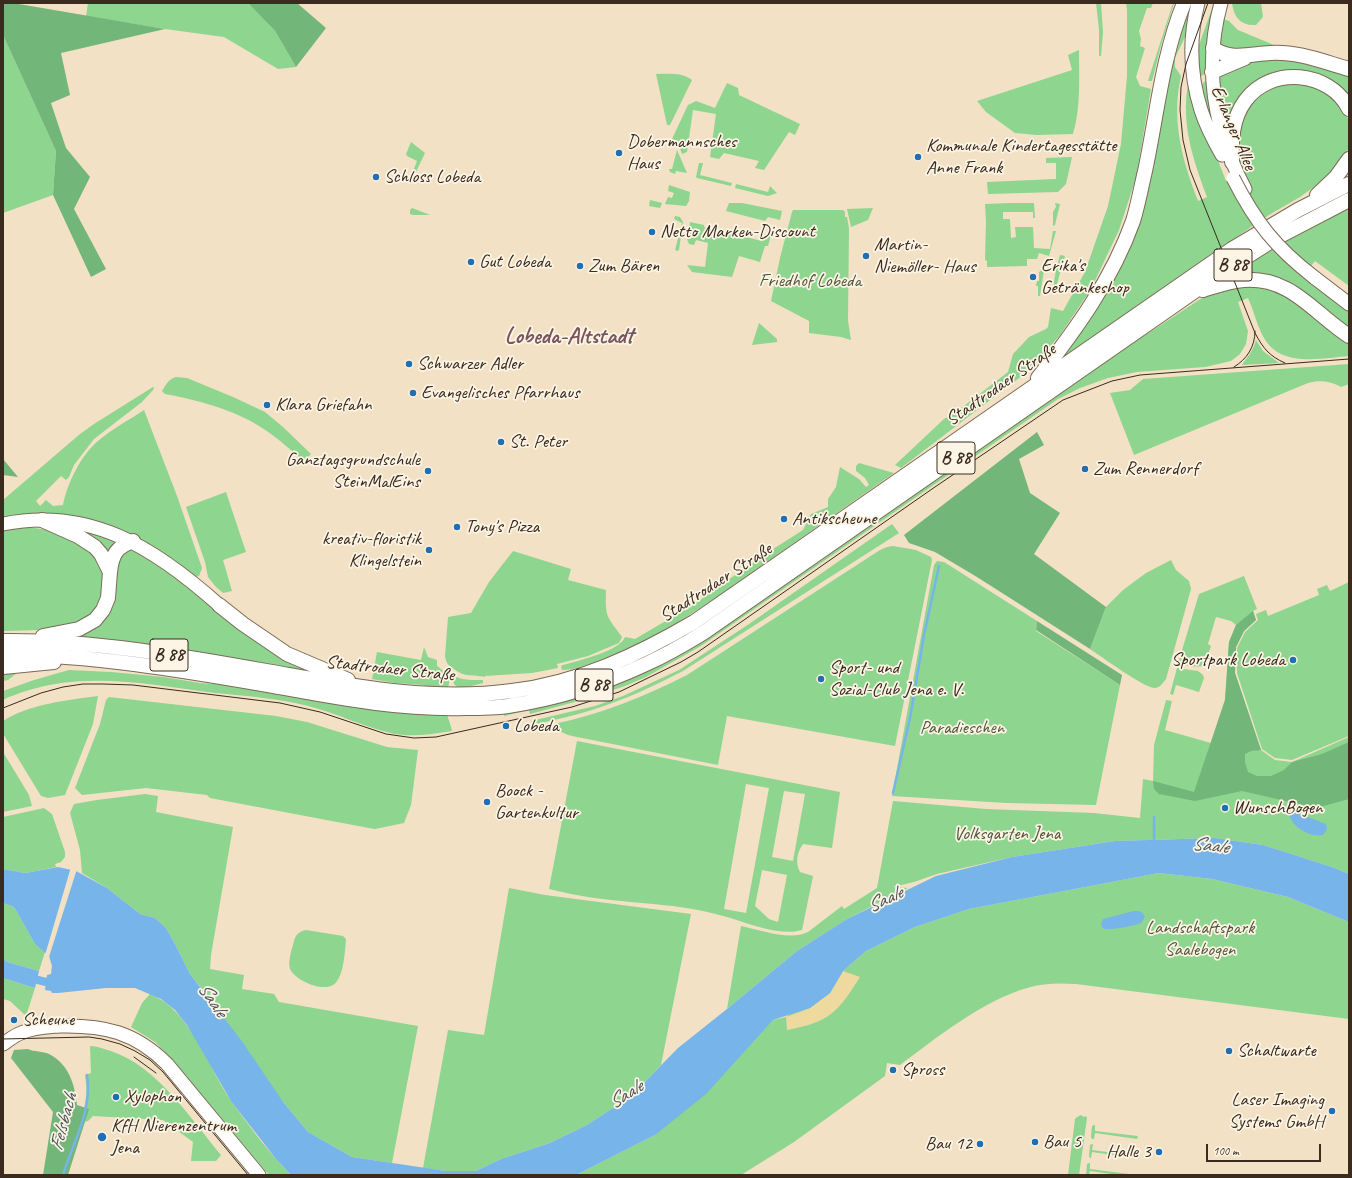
<!DOCTYPE html>
<html>
<head>
<meta charset="utf-8">
<style>
	body { margin:0 }
	#map { position:relative; width:1352px; height:1178px; overflow:hidden; background:#f2e1c4; font-family:Caveat,sans-serif }
	canvas { display:block }
	.frame { position:absolute; inset:0; border:4px solid #3b2a1e; pointer-events:none }
	.scale { position:absolute; left:1206px; top:1144px; width:115px; height:18px; box-sizing:border-box; border:2px solid #3b2a1e; border-top:0; padding-left:5px; font-size:12px; line-height:14px; white-space:nowrap; color:#3b2a1e; -webkit-text-stroke:3px #fcf5e5; paint-order:stroke }
</style>
</head>
<body>
<div id="map">
<canvas width="1352" height="1178"></canvas>
<div class="frame"></div>
<div class="scale">100 m</div>
</div>
<script>
const g = document.querySelector('canvas').getContext('2d');
g.lineJoin = 'round';
function paint(path, color) { g.fillStyle = color; g.fill(path, 'evenodd'); }
function trace(path, color, width, dash) { g.strokeStyle = color; g.lineWidth = width; g.lineCap = dash ? 'butt' : 'round'; g.setLineDash(dash || []); g.stroke(path); }
function drawText(font, color, halo, rows, align = 'center') {
  g.font = font + ' Caveat,sans-serif'; g.lineWidth = 3.5; g.setLineDash([]); g.textBaseline = 'middle'; g.strokeStyle = halo; g.fillStyle = color; for (const [text, x, y, turn = 0] of rows) {
    g.save(); g.translate(x, y); g.rotate((+turn || 0) * Math.PI / 180); g.textAlign = isNaN(turn) ? turn : align; if (halo) g.strokeText(text, 0, 0); g.fillText(text, 0, 0); g.restore();
  }
}
paint(new Path2D(`
	M88,3H248L275,31L296,67L278,69L224,37L165,29L86,16Z
	M1096,3H1101L1103,32L1101,56H1099V29Z
	M1126,3H1153L1151,8H1147L1139,31L1141,39L1140,46L1145,48L1136,77L1140,86L1151,89L1136,178L1119,230L1091,289L1060,335L1031,369L901,468L895,465L944,419L964,406L1008,372L1013,354L1029,337L1046,329L1048,327L1051,308L1063,311L1085,272L1108,206L1121,144L1127,76V10Z
	M1173,3H1174L1161,45L1152,81H1148Z
	M1188,3H1193L1185,37L1175,58V67L1181,76C1171,120 1182,160 1198,201L1207,197C1193,159 1181,125 1188,84L1226,181L1245,173L1235,152L1242,117L1261,91L1290,79L1329,92L1345,111L1349,122V146L1346,155L1332,174L1300,197L1269,215L1211,254L1057,364L1111,278Z
	M1214,3H1217L1208,72L1198,78L1195,56Z
	M1232,3H1261L1263,17L1256,25C1241,26 1234,18 1232,3Z
	M1221,18L1229,21L1238,30L1281,48L1241,53L1219,47Z
	M3,35L56,151L53,195L3,213Z
	M1079,50C1079,78 1081,107 1073,134L1037,135L1015,133L986,112L977,101L1072,70L1068,55Z
	M1289,57L1349,72V98L1313,73L1293,70L1279,72L1227,130L1217,73L1240,63Z
	M656,74C668,74 682,72 692,80L670,125H667Z
	M1207,80L1215,124L1210,125L1201,88L1203,83Z
	M727,83L738,88L739,95L800,124L795,135L789,132L764,170L755,168L759,161L724,153L719,159L710,157L716,114L693,110L687,152L682,154L678,142L672,139L688,105L696,101L715,108Z
	M411,142L425,153L413,178L411,177L417,161L407,156L406,154Z
	M677,150L687,173L676,171L675,174L670,172L669,169H672Z
	M1072,157L1066,184L1058,192L988,194L987,182L1056,179V163H1046V158Z
	M699,163H703L700,175L732,183L731,186L697,178L696,177Z
	M736,184L768,192L770,186L777,193L768,196L735,188Z
	M669,185L690,192L689,201L686,206L665,204L668,197L672,198L674,193L668,191Z
	M650,200L662,203L660,208L649,206Z
	M729,203H742L782,211L780,220L768,217L765,221L726,211Z
	M1010,203H1034L1035,218H1033V212H1003V219H1010L1011,238L1016,237L1015,227H1033L1034,248L1050,249L1053,231H1056L1049,256L1039,253L1037,259H1027V266L987,267V261L985,260L986,222L985,204Z
	M1055,203L1060,204L1055,225L1053,226V212L1056,207Z
	M412,208L430,215H413L410,214V210Z
	M873,208L868,220L851,227L847,209Z
	M1349,209V286L1315,261L1304,275L1349,308V327L1334,320L1287,285L1220,282L1265,250L1316,224Z
	M793,210H843L845,212V217H847L849,228L848,321L851,340L841,337L809,333V321L771,301L780,258L792,212Z
	M675,216L680,217L683,222L679,250L678,251L675,250L682,223L674,219Z
	M690,222L704,225V227L762,241L764,234L771,235L768,246H765L760,262L739,256L732,277L692,272L687,265L705,267L708,243L696,240L694,245L689,244L687,239Z
	M1060,255L1065,256L1054,294H1052L1056,270Z
	M1042,270H1044L1040,296H1038V286H1036L1037,281H1039V272Z
	M1271,285L1349,339V356C1321,358 1281,368 1264,338C1257,326 1254,311 1248,298L1238,302L1248,331L1246,344L1240,354L1231,361L1205,367L1137,372L1108,378L1080,388L1058,399L701,646L646,677L625,686L586,699L530,714L529,710L504,716V714L513,712L646,671L1136,339L1147,334L1205,296L1228,286Z
	M759,323L777,339V342L752,345Z
	M1256,340L1263,351L1279,363L1242,365C1247,357 1254,350 1256,340Z
	M1349,364V384L1341,387C1331,381 1319,380 1308,383L1134,455L1110,393L1130,390L1143,379Z
	M176,377L187,378L233,397L265,412L283,427L311,454L304,461C293,452 282,442 271,434C240,411 202,401 165,394L162,391C166,385 168,379 176,377Z
	M153,387L154,388L153,390L142,402L94,439L74,465L69,477L66,480L61,476L36,501L40,506L46,500L53,506L63,505C67,484 81,455 98,441C112,429 129,420 144,410L177,496L202,568L199,576L195,577L153,548L122,530L90,519L57,514L3,519V500L80,434L94,424Z
	M859,463L894,473C849,504 804,536 760,567C708,603 657,640 597,661C586,665 574,670 562,670L561,666L563,665C577,661 620,651 625,637L635,639L693,605L759,558L803,530L811,514L828,507V499L836,487L840,467L859,479L866,487L869,485L865,478L856,471V466Z
	M226,492L246,552L223,560L232,591L223,593L216,587L208,577L205,562L186,507Z
	M892,524L899,533L683,671C654,686 624,700 592,710C573,716 552,720 533,725L531,721L595,706L623,696L679,670L749,624Z
	M27,527L49,530L86,545L105,571L101,605L83,623L42,630L3,631V529Z
	M70,527L119,541L109,560Z
	M131,546L326,675L52,637L95,623L115,559Z
	M893,546L916,550L931,557L932,560L895,746L727,716L718,765L577,737L568,735L553,728L554,724C601,714 644,697 687,675L880,550L887,547Z
	M513,551L571,569L568,580L606,590C605,618 607,616 622,637L619,643L588,656L557,664L558,668L532,673L485,676V677C473,674 465,678 454,669C448,665 446,663 445,656L448,617L471,613L489,582Z
	M1171,560L1176,570L1189,581L1191,589L1166,679C1163,683 1160,688 1154,688C1143,687 1102,657 1090,649L1106,607L1123,590L1146,573Z
	M937,561L944,562L1037,621L1036,631L1120,685L1096,805L1006,803L892,796L934,565Z
	M1244,576L1257,609L1253,611L1256,620L1244,631L1236,647L1235,673L1261,750L1275,760L1292,762L1349,737V874L1332,867L1263,845L1215,838L1115,841L1012,857L937,874L914,882L893,887L908,888L847,919L797,951L727,1009L741,926C760,930 790,941 808,932L842,906L844,909L877,888L893,801L986,809L1094,813L1140,818L1143,779L1153,781L1154,745L1166,700L1172,701L1165,730L1211,743L1225,700L1229,642L1236,625L1231,621L1216,617L1208,644L1211,646L1204,666C1196,667 1184,667 1179,660L1199,594Z
	M1349,582V736L1292,760L1275,758L1262,749L1237,673V648L1245,632L1258,620L1256,614L1266,610L1268,616L1319,595L1317,589L1327,585L1330,591Z
	M424,647L428,657L437,660V666C445,672 452,677 448,688L437,690L423,685L395,683L372,679L377,652L421,660Z
	M1177,668L1198,671L1203,675L1204,678L1199,692L1176,685L1173,695L1170,694Z
	M69,670L111,672L164,677L200,683L240,686L447,713C448,720 451,724 452,731C433,734 414,737 395,734C365,728 337,713 308,706C277,698 246,696 215,693C153,685 87,671 26,691C18,694 10,696 3,700V691L34,680Z
	M15,671L17,673L8,680L3,681V672Z
	M451,674C461,681 471,680 483,680V683L468,687H457L454,684Z
	M98,696L93,724L65,795L48,798L41,796L5,737L3,733V721C29,704 68,700 98,696Z
	M109,697L276,716L307,722L387,747L418,750L411,805L404,823L375,829L369,828L210,798L207,795L146,788L82,795L75,788L100,724L106,700Z
	M577,741L840,792L832,848L803,844C797,852 795,863 800,872L813,876L802,930C777,937 747,922 723,916C679,903 633,904 588,897C575,895 562,892 549,889ZM746,784L769,788L746,913L724,909ZM784,791L805,794L793,861L772,857ZM762,870L787,875L778,922L769,919L755,906Z
	M3,752L29,795L32,806L3,812Z
	M145,794L158,796L156,812L233,827L211,955L210,969L244,975L242,989L274,994L279,1002L418,1026L392,1163L352,1157L308,1132L284,1103L209,998L190,974L176,946L166,928L155,918L140,914L107,888L82,873L80,850L70,813L74,804L97,800Z
	M44,808L52,814L65,852V857L61,862L55,864L56,867L25,873L3,869V817Z
	M1159,873L1212,879L1288,897L1349,922V1019L1076,984C1060,983 1043,983 1027,988C984,1000 936,1038 900,1065L887,1063L885,1076L794,1142L741,1175H576L655,1135L773,1020L786,1017L843,971L866,951L915,927L969,909Z
	M509,888L545,895L691,914L661,1065L630,1097L587,1125L550,1143L501,1159L476,1171H446L423,1168L448,1030L484,1035Z
	M3,903L14,907L35,944L45,952L39,971L7,962L3,958Z
	M306,930L343,936L346,939C345,951 344,972 337,981C329,995 296,982 290,969C288,962 291,951 293,945C295,936 297,932 306,930Z
	M3,978L35,988L26,1016L10,1001L3,999Z
	M150,994C192,1011 207,1067 232,1102C250,1127 269,1153 291,1175H269L169,1056L155,1042L131,1027L142,1003Z
	M90,1046C97,1046 104,1049 111,1051C158,1067 190,1118 221,1155L216,1161H191L193,1142L163,1120L93,1116L88,1121L79,1123C86,1107 88,1092 85,1075L91,1073Z
	M1081,1115L1084,1117L1086,1116L1087,1118L1079,1175H1068L1075,1119L1077,1117Z
	M1094,1125H1095V1131L1138,1136L1137,1139L1095,1133L1094,1139H1092L1091,1137L1092,1126Z
	M1092,1144H1093L1092,1150L1135,1156V1158L1092,1152L1091,1158H1090L1089,1156L1090,1145Z
	M1089,1163H1090V1169L1137,1175H1118L1090,1171L1089,1175H1086L1087,1164Z`), '#8ed58f');
paint(new Path2D(`
	M3,3H13L165,29L61,53L70,95L51,103L66,148L90,177L74,209L106,269L91,277L53,195L56,151L3,35Z
	M248,3H297L326,28L296,67L275,31Z
	M1037,432L1044,445L1019,459L1030,493L1060,513L1034,554L1106,607L1090,649L977,577L935,552L909,543L904,535Z
	M3,459L18,477L3,475Z
	M1253,611L1256,620L1244,631L1236,647L1235,673L1261,750L1251,751L1245,754V762L1248,772L1257,776H1271L1284,770L1292,762L1322,754L1349,742V799L1316,808L1242,791L1195,801L1159,794L1154,789L1153,781L1194,792L1225,700L1229,642L1236,625Z
	M1037,621L1122,675L1120,685L1036,630Z
	M28,1049C34,1052 43,1051 49,1054C69,1064 75,1085 77,1105L89,1109L68,1175H43L53,1112L11,1058L14,1050Z`), '#72b67a');
paint(new Path2D(`
	M843,971L860,977C838,1012 830,1022 787,1030L786,1017L810,1008L830,993Z`), '#eeda9e');
paint(new Path2D(`
	M1289,810L1326,824L1327,829L1323,835C1309,838 1288,825 1289,810Z
	M1215,838L1263,845L1332,867L1349,874V922L1288,897L1212,879L1159,873L969,909L915,927L866,951L843,971L830,993L810,1008L773,1020L706,1094L655,1135L576,1175H291L276,1159L231,1101L187,1025L175,1010L161,999L135,988H106L58,993H52L51,991L45,990L47,975L51,974L52,966L49,956L35,944L14,907L3,903V869L25,873L58,867L76,871L107,888L140,914L155,918L166,928L176,946L190,974L241,1040L284,1103L308,1132L352,1157L446,1171H476L501,1159L550,1143L587,1125L630,1097L678,1048L727,1009L797,951L847,919L936,876L1012,857L1115,841Z
	M1134,911C1139,911 1142,911 1145,917C1143,920 1142,923 1138,924C1133,926 1111,930 1105,929C1102,928 1102,927 1101,924L1103,919Z
	M3,958L7,962L39,971L35,988L3,978Z`), '#76b4e9');
paint(new Path2D(`
	M71,867L77,869L48,960L45,955Z`), '#f2e1c4');
trace(new Path2D(`
	M893,793L910,718L924,635L939,566
	M1154,843V817
	M63,1175C73,1142 93,1110 87,1075`), '#76b4e9', 2.5);
trace(new Path2D(`
	M26,977L46,982L56,981`), '#76b4e9', 8);
const secondary = new Path2D(`
	M1198,3C1189,38 1190,75 1201,110C1206,126 1214,141 1222,155
	M1221,3C1203,68 1214,130 1245,189
	M1315,278L1349,304
	M3,524C91,506 156,549 219,605
	M3,1044C9,1040 15,1035 21,1033C34,1027 47,1027 60,1026C104,1025 135,1032 167,1064L259,1175`);
const primary = new Path2D(`
	M1213,48C1230,61 1251,54 1270,53C1297,51 1324,62 1349,69
	M1212,72L1245,58
	M1232,162C1231,141 1232,119 1245,101C1271,65 1330,71 1349,109
	M1317,195L1336,177L1349,159
	M1203,290C1216,286 1230,281 1244,280C1292,277 1313,313 1349,336
	M1038,378C1076,329 1112,280 1133,221C1138,205 1141,188 1145,171C1157,115 1162,57 1184,3
	M42,520L78,536L95,547L101,554L110,572L108,598L103,610L95,620L79,629L43,636
	M110,572C112,555 116,547 133,541
	M219,605L243,624L287,654L348,680
	M3,641C93,640 183,656 272,672C352,686 431,702 512,691C578,683 638,655 694,622L1232,249L1298,210L1349,184
	M3,654C92,655 181,670 268,685C334,697 398,710 465,708C480,708 494,708 508,706C556,699 603,684 646,664C666,655 685,644 703,633L1215,277L1276,238L1349,200
	M3,667L54,662`);
trace(secondary, '#7b6a58', 15);
trace(primary, '#7b6a58', 16);
trace(secondary, '#fff', 13);
trace(primary, '#fff', 14);
trace(new Path2D(`
	M1208,3L1186,64L1181,87L1180,110L1183,140L1190,170L1255,333C1263,348 1269,356 1285,363
	M1234,367C1247,359 1255,347 1255,331
	M3,708L41,693L63,687L83,684H103L133,685L280,703L320,712L386,734L414,738L436,737L572,707L619,692L681,662L698,652L932,489L1063,400L1112,381L1140,375L1349,359
	M3,1039L89,1037L102,1039L120,1044L135,1051L150,1060L163,1072L248,1175
	M134,1057L156,1073`), '#3b2a1e', 1);
const secondaryBridge = new Path2D(`
	M1233,178C1256,223 1275,247 1315,278`);
trace(secondaryBridge, '#7b6a58', 15, []);
trace(secondaryBridge, '#fff', 13);
for (const [x, y, r, color] of [
	[619,153,4,"#1f6fb2"],
	[918,157,4,"#1f6fb2"],
	[376,177,4,"#1f6fb2"],
	[652,232,4,"#1f6fb2"],
	[866,256,4,"#1f6fb2"],
	[471,262,4,"#1f6fb2"],
	[580,266,4,"#1f6fb2"],
	[1033,277,4,"#1f6fb2"],
	[409,364,4,"#1f6fb2"],
	[413,393,4,"#1f6fb2"],
	[267,405,4,"#1f6fb2"],
	[501,442,4,"#1f6fb2"],
	[1085,469,4,"#1f6fb2"],
	[428,471,4,"#1f6fb2"],
	[784,519,4,"#1f6fb2"],
	[457,527,4,"#1f6fb2"],
	[429,550,4,"#1f6fb2"],
	[1293,660,4,"#1f6fb2"],
	[821,679,4,"#1f6fb2"],
	[506,726,4,"#1f6fb2"],
	[487,802,4,"#1f6fb2"],
	[1225,808,4,"#1f6fb2"],
	[14,1020,4,"#1f6fb2"],
	[1229,1051,4,"#1f6fb2"],
	[893,1070,4,"#1f6fb2"],
	[116,1097,4,"#1f6fb2"],
	[1332,1111,4,"#1f6fb2"],
	[102,1137,5,"#1f6fb2"],
	[1035,1142,4,"#1f6fb2"],
	[980,1144,4,"#1f6fb2"],
	[1159,1152,4,"#1f6fb2"]
]) { const dot = new Path2D(); dot.arc(x, y, r, 0, 2 * Math.PI); g.fillStyle = color; g.fill(dot); trace(dot, '#fcf5e5', 1.5); }
for (const [x, y, w] of [
	[1233,265,38],
	[956,458,38],
	[169,655,38],
	[594,685,38]
]) { const box = new Path2D(); box.roundRect(x - w / 2, y - 16, w, 32, 3); g.fillStyle = '#fcf5e5'; g.fill(box); trace(box, '#3b2a1e', 1); }
drawText('bold 18px', '#3b2a1e', null, [
	["B 88",1233,265],
	["B 88",956,458],
	["B 88",169,655],
	["B 88",594,685]
]);
drawText('19px', '#3b2a1e', '#fcf5e5', [
	["Erlanger Allee",1233,128,67],
	["Stadtrodaer Straße",1001,385,-35],
	["Stadtrodaer Straße",716,583,-33],
	["Stadtrodaer Straße",390,669,6]
]);
drawText('19px', '#3b2a1e', '#fcf5e5', [
	["Dobermannsches",627,142],
	["Haus",627,164],
	["Kommunale Kindertagesstätte",926,146],
	["Anne Frank",926,168],
	["Schloss Lobeda",384,177],
	["Netto Marken-Discount",660,232],
	["Martin-",874,245],
	["Niemöller- Haus",874,267],
	["Gut Lobeda",479,262],
	["Zum Bären",588,266],
	["Erika's",1041,266],
	["Getränkeshop",1041,288],
	["Schwarzer Adler",417,364],
	["Evangelisches Pfarrhaus",421,393],
	["Klara Griefahn",275,405],
	["St. Peter",509,442],
	["Ganztagsgrundschule",420,460,"right"],
	["SteinMalEins",420,482,"right"],
	["Zum Rennerdorf",1093,469],
	["Antikscheune",792,519],
	["Tony's Pizza",465,527],
	["kreativ-floristik",421,539,"right"],
	["Klingelstein",421,561,"right"],
	["Sportpark Lobeda",1285,660,"right"],
	["Sport- und",829,668],
	["Sozial-Club Jena e. V.",829,690],
	["Lobeda",514,726],
	["Boock -",495,791],
	["Gartenkultur",495,813],
	["WunschBogen",1233,808],
	["Scheune",22,1020],
	["Schaltwarte",1237,1051],
	["Spross",901,1070],
	["Xylophon",124,1097],
	["Laser Imaging",1324,1100,"right"],
	["Systems GmbH",1324,1122,"right"],
	["KfH Nierenzentrum",111,1126],
	["Jena",111,1148],
	["Bau 5",1043,1142],
	["Bau 12",972,1144,"right"],
	["Halle 3",1151,1152,"right"]
], 'left');
drawText('19px', '#50553a', '#fcf5e5', [
	["Friedhof Lobeda",810,281],
	["Paradieschen",962,728],
	["Volksgarten Jena",1007,834],
	["Landschaftspark",1200,928],
	["Saalebogen",1200,950]
]);
drawText('italic 20px', '#4d535b', '#fcf5e5', [
	["Saale",1210,846,6],
	["Saale",885,900,-25],
	["Saale",212,1000,56],
	["Saale",626,1095,-32],
	["Felsbach",64,1122,-75]
]);
drawText('bold 23px', '#79555d', '#fcf5e5', [
	["Lobeda-Altstadt",569,337]
]);
</script>
</body>
</html>
